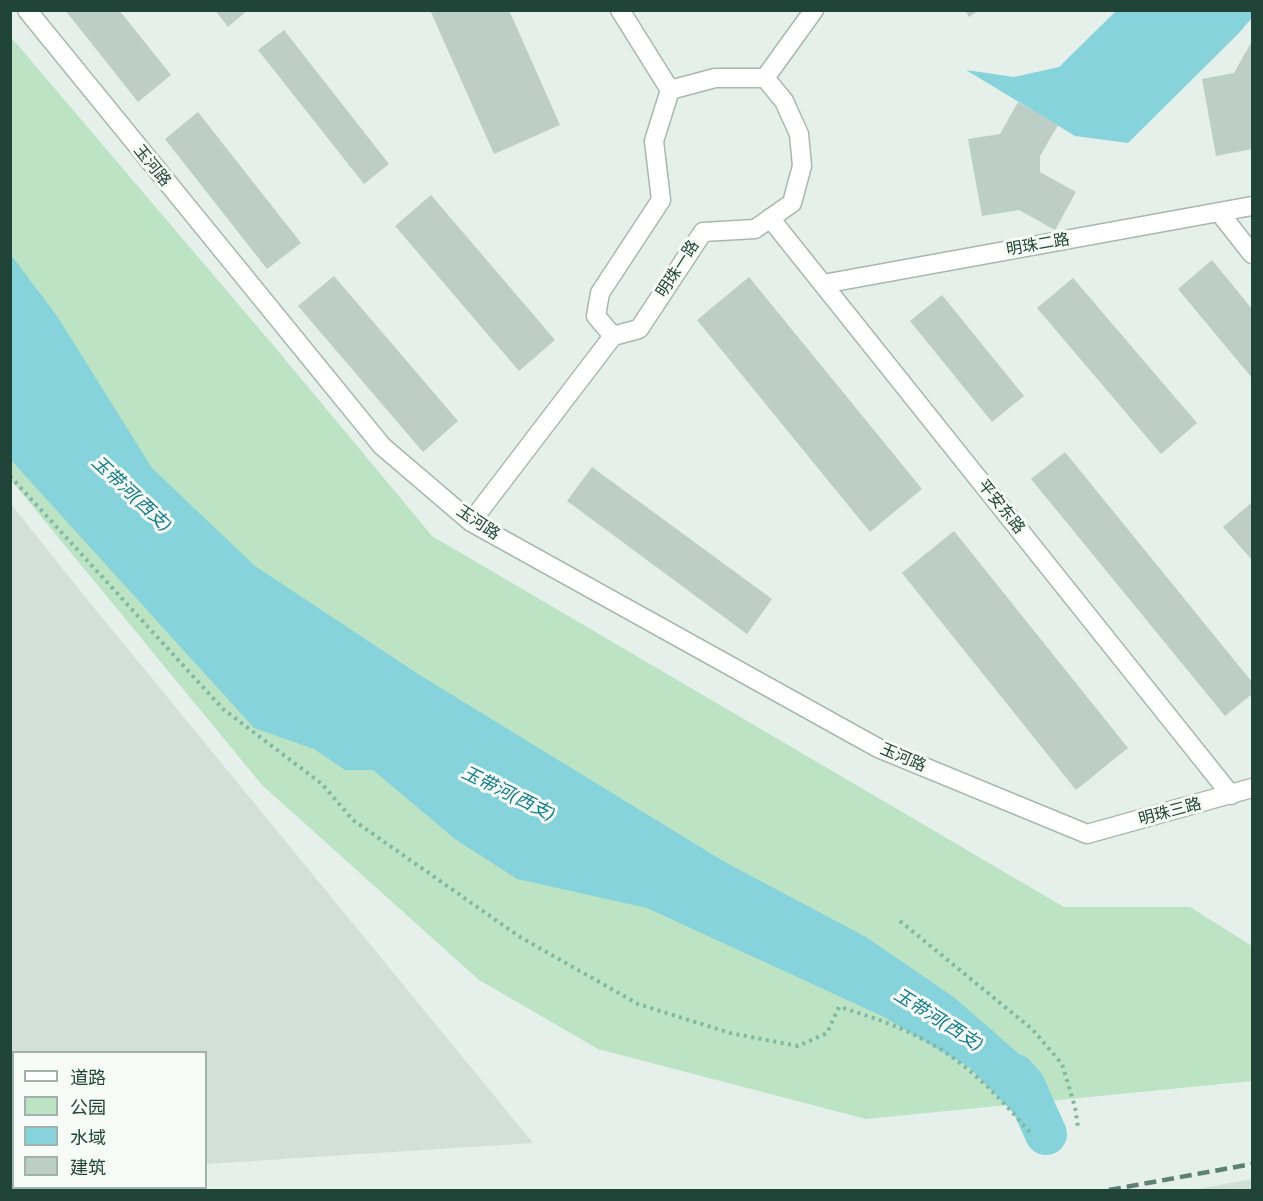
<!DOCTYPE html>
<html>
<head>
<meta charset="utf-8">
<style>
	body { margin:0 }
	#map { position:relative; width:1263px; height:1201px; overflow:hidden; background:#e5f0ea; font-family:"Noto Sans","Noto Sans SC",sans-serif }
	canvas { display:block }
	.frame { position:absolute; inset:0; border:12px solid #214439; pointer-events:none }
	.legend { position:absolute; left:12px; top:1051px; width:195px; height:138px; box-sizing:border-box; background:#f6fbf8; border:2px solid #a1b2ac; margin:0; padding:8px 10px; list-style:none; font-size:18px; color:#214439 }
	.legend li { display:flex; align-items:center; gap:12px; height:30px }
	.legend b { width:30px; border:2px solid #a1b2ac }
</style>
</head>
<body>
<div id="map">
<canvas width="1263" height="1201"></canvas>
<div class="frame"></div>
<ul class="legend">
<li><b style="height:8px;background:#fff"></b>道路</li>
<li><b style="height:16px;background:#bbe3c4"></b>公园</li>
<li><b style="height:16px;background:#87d3db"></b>水域</li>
<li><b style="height:16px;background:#bccec6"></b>建筑</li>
</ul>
</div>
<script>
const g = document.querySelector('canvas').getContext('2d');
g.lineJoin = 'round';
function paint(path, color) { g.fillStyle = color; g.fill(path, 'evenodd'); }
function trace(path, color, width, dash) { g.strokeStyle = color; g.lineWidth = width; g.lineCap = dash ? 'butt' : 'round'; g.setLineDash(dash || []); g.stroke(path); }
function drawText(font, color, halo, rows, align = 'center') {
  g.font = font + ' "Noto Sans","Noto Sans SC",sans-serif'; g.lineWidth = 6; g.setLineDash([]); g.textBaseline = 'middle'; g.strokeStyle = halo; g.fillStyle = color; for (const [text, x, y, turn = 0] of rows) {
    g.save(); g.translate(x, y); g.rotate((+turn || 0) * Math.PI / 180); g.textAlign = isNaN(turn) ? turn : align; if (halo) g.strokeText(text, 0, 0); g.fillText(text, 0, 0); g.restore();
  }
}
paint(new Path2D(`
	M11,504L82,593L533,1143L206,1164V1052H14V1176H11Z
	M1252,1179V1190H1192Z`), '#d3e0d9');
paint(new Path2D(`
	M10,36L273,345L432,536L1064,907H1190L1252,946V1081L866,1119L598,1049L479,980L262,785L11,480Z`), '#bbe3c4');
paint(new Path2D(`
	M1116,11H1252V18L1238,34L1128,143L1075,136L966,70L1014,77L1059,67Z
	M11,255L57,316L152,468L255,566L418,674L723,861L866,937L955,998L1035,1068L1045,1095L1046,1113L1042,1126L1021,1121L970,1068L882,1016L647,908L517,879L455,839L373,770H345L314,749L254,728L11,460Z`), '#87d3db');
trace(new Path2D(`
	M1015,1075L1024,1085L1046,1134`), '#87d3db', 42);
paint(new Path2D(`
	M65,10H119L171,75L138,102Z
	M215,10H248L228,27Z
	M430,10H509L560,125L494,154Z
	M965,10H979L969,17Z
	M284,30L389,164L364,184L258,50Z
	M1252,41V149L1216,156L1202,79L1234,73Z
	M1018,102L1058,125L1040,156V172L1076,192L1055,230L1019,210L982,216L968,139L1000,134Z
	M198,112L301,243L267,269L165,139Z
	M431,195L555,340L519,371L395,226Z
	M1212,260L1252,309V378L1178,289Z
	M334,276L458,421L423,452L298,306Z
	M749,277L922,489L870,532L697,320Z
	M1073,278L1197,423L1161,454L1037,308Z
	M942,295L1024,396L992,422L910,321Z
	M1065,452L1252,682V694L1225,716L1031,479Z
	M592,467L772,599L747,634L567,501Z
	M1251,503L1252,504V560L1223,527Z
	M954,531L1128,748L1076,790L902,573Z`), '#bccec6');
const minor = new Path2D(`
	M27,10L382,446L471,522L878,748L1087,834L1252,788
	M620,10L670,90
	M715,78H765L784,101L799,134L802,166L792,203L755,229L703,232L639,329L613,336L596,316L600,293L661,200L654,141L670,90Z
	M765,78L814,10
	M1219,212L1252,254
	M770,218L1231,795
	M823,284L1252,206
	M471,522L613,336`);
trace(minor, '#a6b9b1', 21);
trace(new Path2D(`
	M10,476L223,709L322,784L353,820L520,937L638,1004L730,1033L798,1046L827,1033L839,1007C881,1019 926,1036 960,1063C987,1084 1010,1109 1032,1135
	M900,921L1032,1029L1062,1064L1075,1107L1078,1127`), '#81b7a3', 4, [3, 4.5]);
trace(minor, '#fff', 18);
trace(new Path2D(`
	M1109,1190L1252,1164`), '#5c8074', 4.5, [12, 6]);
drawText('16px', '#214439', '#f6fbf8', [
	["玉河路",152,166,51],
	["明珠二路",1038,245,-10],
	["明珠一路",678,269,-57],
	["平安东路",1001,507,51],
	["玉河路",478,523,34],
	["玉河路",903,758,23],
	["明珠三路",1170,812,-15]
]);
drawText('italic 18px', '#127d89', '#f6fbf8', [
	["玉带河(西支)",131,494,43],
	["玉带河(西支)",508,794,26],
	["玉带河(西支)",938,1020,32]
]);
</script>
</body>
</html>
